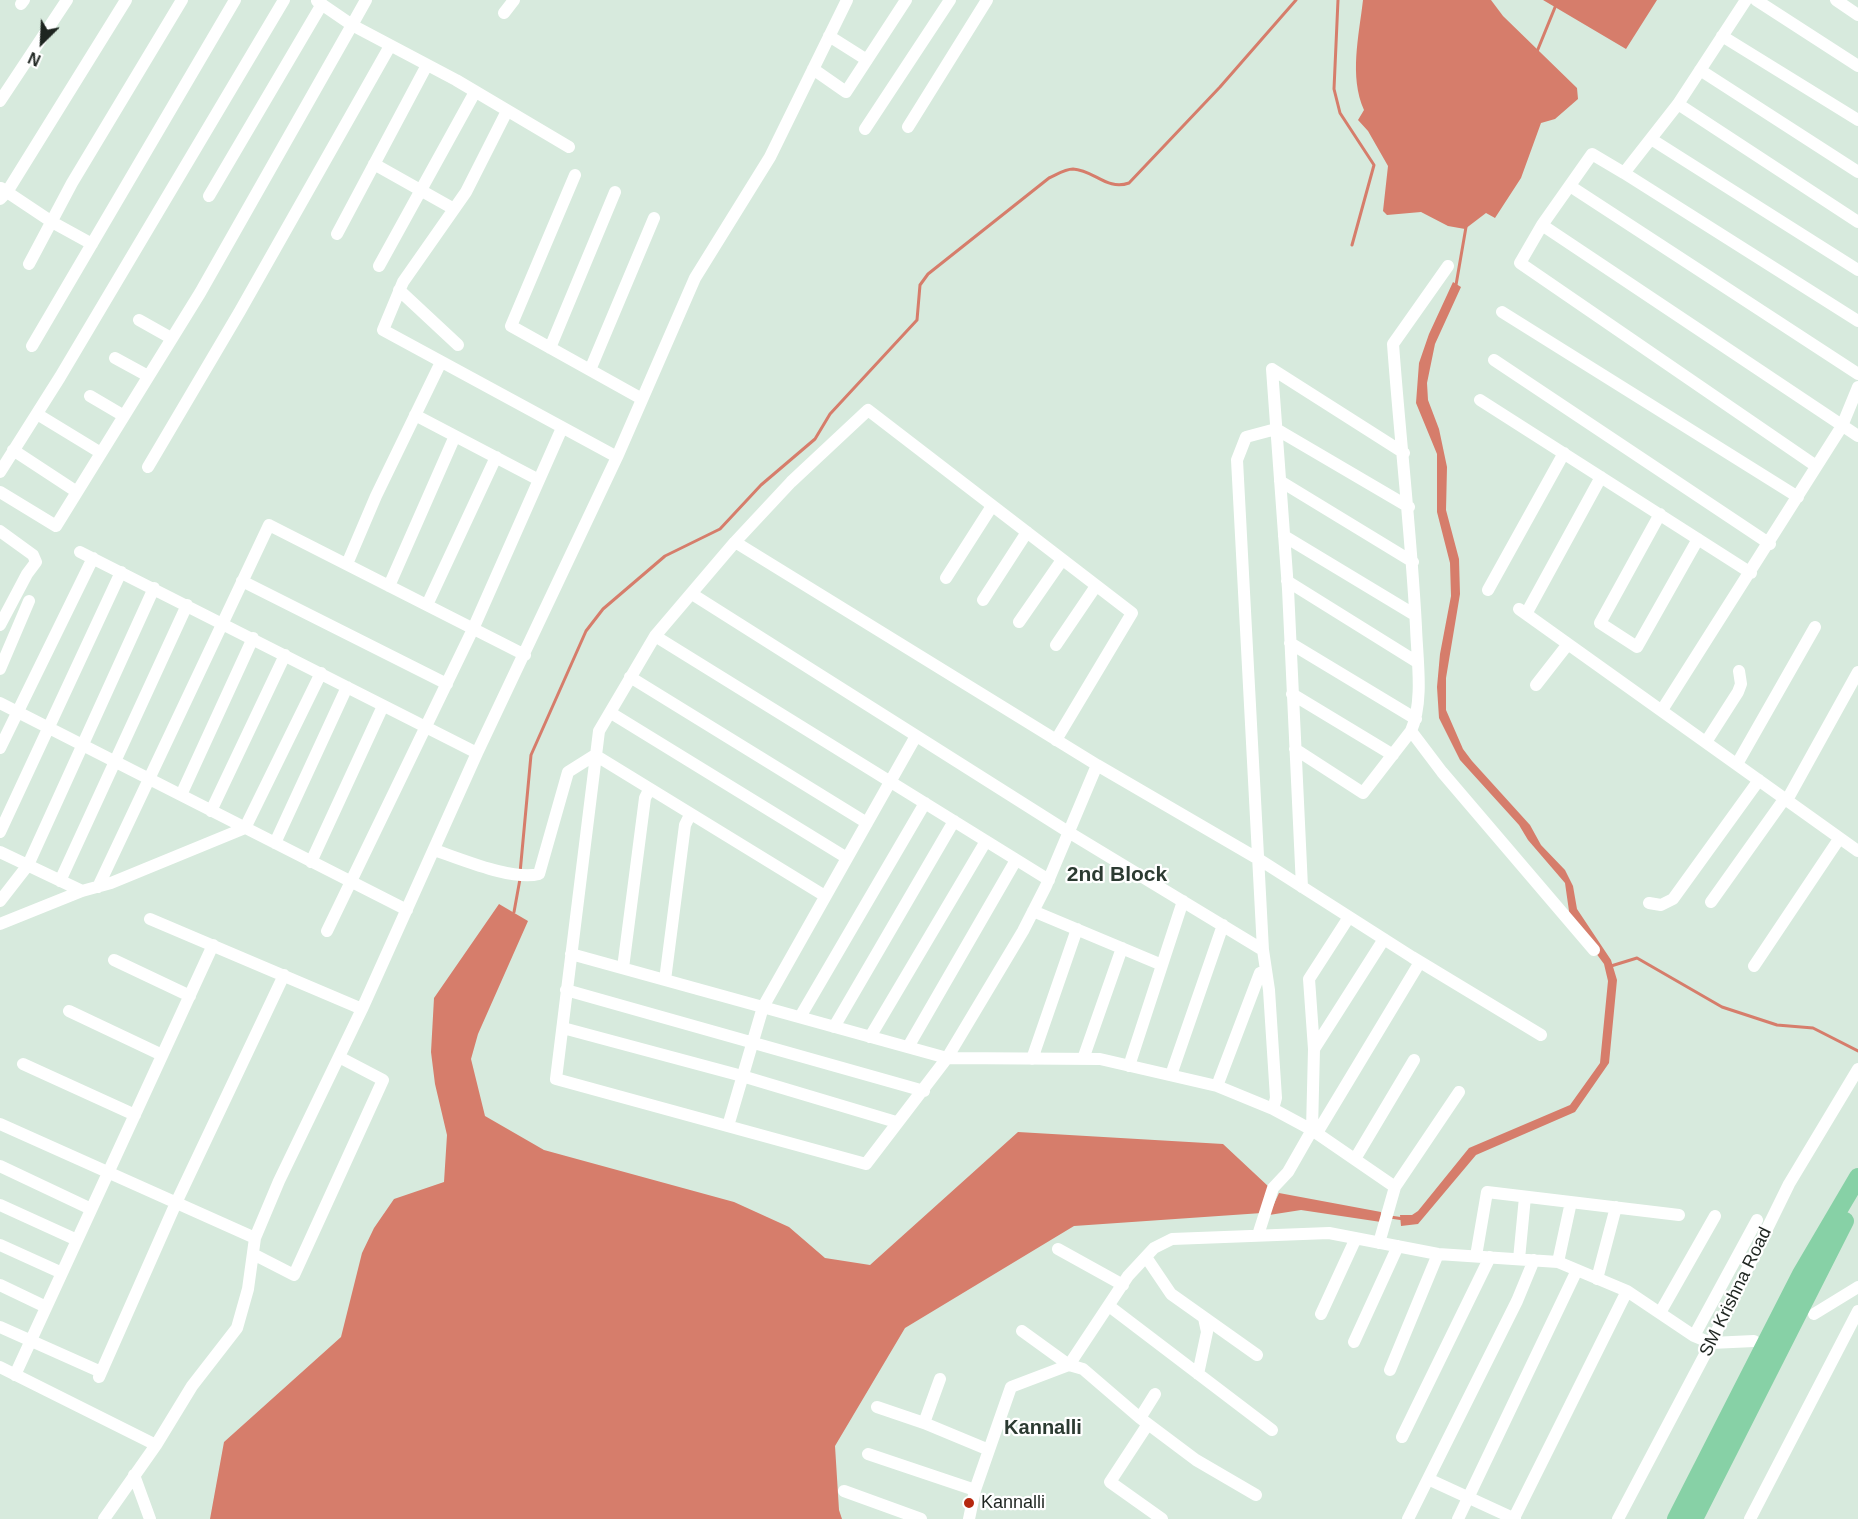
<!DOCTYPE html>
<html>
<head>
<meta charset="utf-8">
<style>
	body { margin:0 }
	#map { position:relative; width:1858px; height:1519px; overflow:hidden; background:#d7eadd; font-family:Helvetica,sans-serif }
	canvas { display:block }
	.north { position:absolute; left:12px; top:12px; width:60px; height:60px; -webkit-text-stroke:4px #fff; paint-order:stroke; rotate:204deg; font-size:16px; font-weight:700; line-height:24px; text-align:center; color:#1e2520 }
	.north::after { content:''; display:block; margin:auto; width:21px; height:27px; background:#1e2520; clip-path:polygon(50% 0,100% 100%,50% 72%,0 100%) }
</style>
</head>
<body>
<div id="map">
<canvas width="1858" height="1519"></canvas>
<div class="north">N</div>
</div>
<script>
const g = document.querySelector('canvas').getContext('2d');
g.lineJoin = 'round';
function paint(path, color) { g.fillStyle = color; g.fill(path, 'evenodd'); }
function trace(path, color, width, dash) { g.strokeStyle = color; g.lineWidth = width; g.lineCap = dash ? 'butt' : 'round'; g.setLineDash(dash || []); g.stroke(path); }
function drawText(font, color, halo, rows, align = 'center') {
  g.font = font + ' Helvetica,sans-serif'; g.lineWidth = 4.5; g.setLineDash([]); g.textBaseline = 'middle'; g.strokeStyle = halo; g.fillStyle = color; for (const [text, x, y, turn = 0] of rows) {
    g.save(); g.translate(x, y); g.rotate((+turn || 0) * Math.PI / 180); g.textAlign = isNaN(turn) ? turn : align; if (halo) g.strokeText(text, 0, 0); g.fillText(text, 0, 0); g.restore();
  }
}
paint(new Path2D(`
	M1363,0H1491L1503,16L1577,88L1578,99L1555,119L1541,123L1521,178L1495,218L1486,213L1465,229L1448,226L1421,212L1387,215L1383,211L1388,166L1368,131L1358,120L1364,110C1349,76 1359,36 1363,0Z
	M1543,0H1657L1626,49Z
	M1453,282L1461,287L1435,344L1427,383L1428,400L1439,429L1447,467L1446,510L1459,559L1460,594L1446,678V710L1463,749L1472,761L1530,825L1541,845L1565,870L1573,886L1577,909L1611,960L1617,980L1609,1063L1575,1112L1476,1155L1418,1224L1401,1226L1400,1215H1412L1418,1211L1469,1148L1570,1105L1600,1063L1608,981L1604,964L1570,918L1565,883L1528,840L1519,825L1460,760L1439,718L1437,687L1440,654L1451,596L1450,563L1437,512V454L1416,403L1419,363L1429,334Z
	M499,904L528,921L478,1034L471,1059L485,1116L544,1150L734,1202L789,1227L825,1258L870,1265L1018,1132L1223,1144L1269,1187L1262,1213L1074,1226L905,1328L835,1446L839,1510L842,1519H210L224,1442L341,1337L362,1253L374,1228L394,1199L444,1182L447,1135L435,1084L431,1052L434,998Z
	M1279,1193L1381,1212V1222L1301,1210L1269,1215Z`), '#d67d6b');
trace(new Path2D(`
	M1338,0L1334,89L1340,113L1374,165L1352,245
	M1536,54L1558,0
	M1456,285L1466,227
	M520,873L531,755L586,631L603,609L665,556L720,529L761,485L815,439L830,414L917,320L920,285L928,274L1049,178C1056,175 1065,169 1073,169C1094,170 1107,191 1129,183L1220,87L1296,0
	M514,912L520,879
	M1611,966L1637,958L1722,1007L1777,1025L1813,1028L1858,1051
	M1390,1217L1404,1219`), '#d67d6b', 3);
trace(new Path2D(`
	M1746,0L1678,104L1624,173L1592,154L1542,225L1520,263L1816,466
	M1756,0L1858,66
	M1836,0L1858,15
	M317,1L352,25L366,0
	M21,4L24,0
	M504,13L514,0
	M829,36L867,60
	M1722,36L1858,120
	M813,69L846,92L906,0
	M1700,70L1858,172
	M0,101L67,0
	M1678,104L1858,222
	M507,111L466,192L403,282L383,330L617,457
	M908,127L987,0
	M865,129L950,0
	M1651,139L1858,270
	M374,164L454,209
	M1624,173L1858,321
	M575,175L511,326L642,399
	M1570,186L1858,374
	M1,188L52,222L92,244
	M209,196L322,4
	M0,199L7,192L126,0
	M1542,225L1858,436
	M337,234L427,65
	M29,264L72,183L182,0
	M379,266L475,92
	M1448,266L1393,344C1400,439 1411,532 1416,627C1417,659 1424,701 1411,731L1442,772L1594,950
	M399,290L458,345
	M1502,312L1798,497
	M139,320L171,338
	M32,346L235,0
	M550,348L615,192
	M115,358L148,376
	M1494,360L1770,544
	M1272,369L1288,589L1302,887
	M1272,369L1404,453
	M590,370L654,218
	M90,396L124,416
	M1480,400L1751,573
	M37,414L101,453
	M415,415L539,480
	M13,450L77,492
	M148,467L240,311L390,46
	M0,472L60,377L284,0
	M1280,481L1413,562
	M0,492L56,526L200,293L352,25L456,80L569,147
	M1660,514L1600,623L1637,647L1698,539
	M0,531L33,555L36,562L27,574L0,625
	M1284,536L1415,615
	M735,542L1097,765L1260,860L1412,957L1541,1035
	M80,552L477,753
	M347,564L376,496L441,362
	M946,578L992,506
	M242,581L447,684
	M1287,581L1417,662
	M389,586L455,436
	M1488,590L1564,453
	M692,594L1070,833L1263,950
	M983,600L1027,532
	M427,605L496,457
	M1519,609L1858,851
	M1526,614L1601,477
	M1019,622L1062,560
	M655,636L1049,880
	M1290,643L1416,719
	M1056,645L1096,586
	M0,669L29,601
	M630,677L867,823
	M1536,685L1568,644
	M1292,694L1393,755
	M0,703L407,910
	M1662,710L1842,426L1858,387
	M611,713L847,858
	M1056,740L1132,613L868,410L791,482L735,542L655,636L599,731L556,1079L866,1164L947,1058L1023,931L1046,886L1097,765
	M1706,742L1738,692L1741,684L1739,671
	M0,748L93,558
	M1295,749L1363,793L1411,731
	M1737,764L1815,627
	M181,795L253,638
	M1787,800L1858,672
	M211,811L285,655
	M0,832L121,572
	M275,843L347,687
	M434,850C462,859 512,881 539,874L568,772L595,755L825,896
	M0,852L82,891
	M311,862L383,706
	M60,881L187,605
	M98,887L269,525L525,655
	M0,901L28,865L154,588
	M1711,902L1785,798
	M1649,903L1661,905L1673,899L1759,780
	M1033,911L1162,965
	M150,919L362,1009
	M0,924L82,891L111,883L245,828L321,673
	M327,931L473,629L562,428
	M571,954L947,1058L1100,1059L1217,1086L1273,1109L1312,1130L1395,1187L1379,1243
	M114,960L190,996
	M1754,966L1839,839
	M623,968L645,798L649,790
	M665,980L685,825L690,815
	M566,990L924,1091
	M69,1011L162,1055
	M800,1017L925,803
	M834,1027L954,821
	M563,1028L742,1076L896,1122
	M870,1037L986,841
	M908,1047L1016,860
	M1314,1049L1384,939
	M1032,1059L1077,929
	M1083,1059L1122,948
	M23,1064L135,1115
	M1129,1066L1183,901
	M1171,1075L1223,925
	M1217,1086L1260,973L1266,971
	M1273,1109L1276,1098L1269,990L1263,950L1237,460L1246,437L1276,429L1409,507
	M0,1124L255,1238
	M728,1126L763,1007L916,736
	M1317,1133L1420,962
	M1355,1159L1414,1060
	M0,1166L91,1209
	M1395,1187L1459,1092
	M0,1205L77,1240
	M1258,1235L1273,1188L1288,1172L1312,1130L1314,1049L1309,979L1349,917
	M0,1245L62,1273
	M1058,1249L1123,1285
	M253,1254L294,1275L383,1080L339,1057
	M1476,1256L1487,1192L1679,1215
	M1146,1257L1171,1294L1257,1355
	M1519,1259L1525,1197
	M1558,1262L1571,1202
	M1597,1279L1616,1207
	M0,1285L46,1307
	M1109,1306L1272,1430
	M1661,1311L1715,1216
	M1321,1314L1356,1238
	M1814,1314L1858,1287
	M0,1327L101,1372
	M1022,1331L1069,1365L1083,1369L1140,1418L1196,1460L1256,1495
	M1694,1336L1757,1220
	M1354,1342L1398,1246
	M0,1367L156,1445
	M1390,1370L1438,1254
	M1198,1374L1207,1332L1204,1318
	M15,1375L213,945
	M99,1377L176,1203L284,975
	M877,1407L924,1423L989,1450
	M1140,1418L1155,1394
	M924,1423L940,1379
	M1148,1424L1110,1482L1162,1519
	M1402,1437L1490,1257
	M868,1454L975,1490
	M134,1475L150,1519
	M1428,1479L1515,1519
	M844,1491L921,1519
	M1514,1518L1627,1291
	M104,1519L156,1445L192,1386L237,1328L248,1289L255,1238L279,1181L362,1009L477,753L617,457L695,278L770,157L847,0
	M969,1519L975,1490L1011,1387L1069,1365L1128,1276L1154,1248L1172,1239L1329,1233L1438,1254L1558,1262L1627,1291L1694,1336L1711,1343L1754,1341
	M1408,1519L1517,1301L1534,1260
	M1458,1519L1577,1270
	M1618,1519L1711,1343L1789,1184L1858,1069
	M1750,1519L1858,1311`), '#fff', 12);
trace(new Path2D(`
	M1676,1519L1801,1274L1858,1177
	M1694,1519L1845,1221`), '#87d1a6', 18);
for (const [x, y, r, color] of [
	[969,1503,6,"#b5280f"]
]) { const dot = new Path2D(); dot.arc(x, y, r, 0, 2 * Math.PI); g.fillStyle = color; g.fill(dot); trace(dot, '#fff', 2); }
drawText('18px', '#1e2520', '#fff', [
	["SM Krishna Road",1736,1292,-64]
]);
drawText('18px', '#1e2520', '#fff', [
	["Kannalli",981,1503]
], 'left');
drawText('bold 20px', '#2c3b32', '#fff', [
	["Kannalli",1043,1428]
]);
drawText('bold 21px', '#2c3b32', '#fff', [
	["2nd Block",1117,875]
]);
</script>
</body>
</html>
